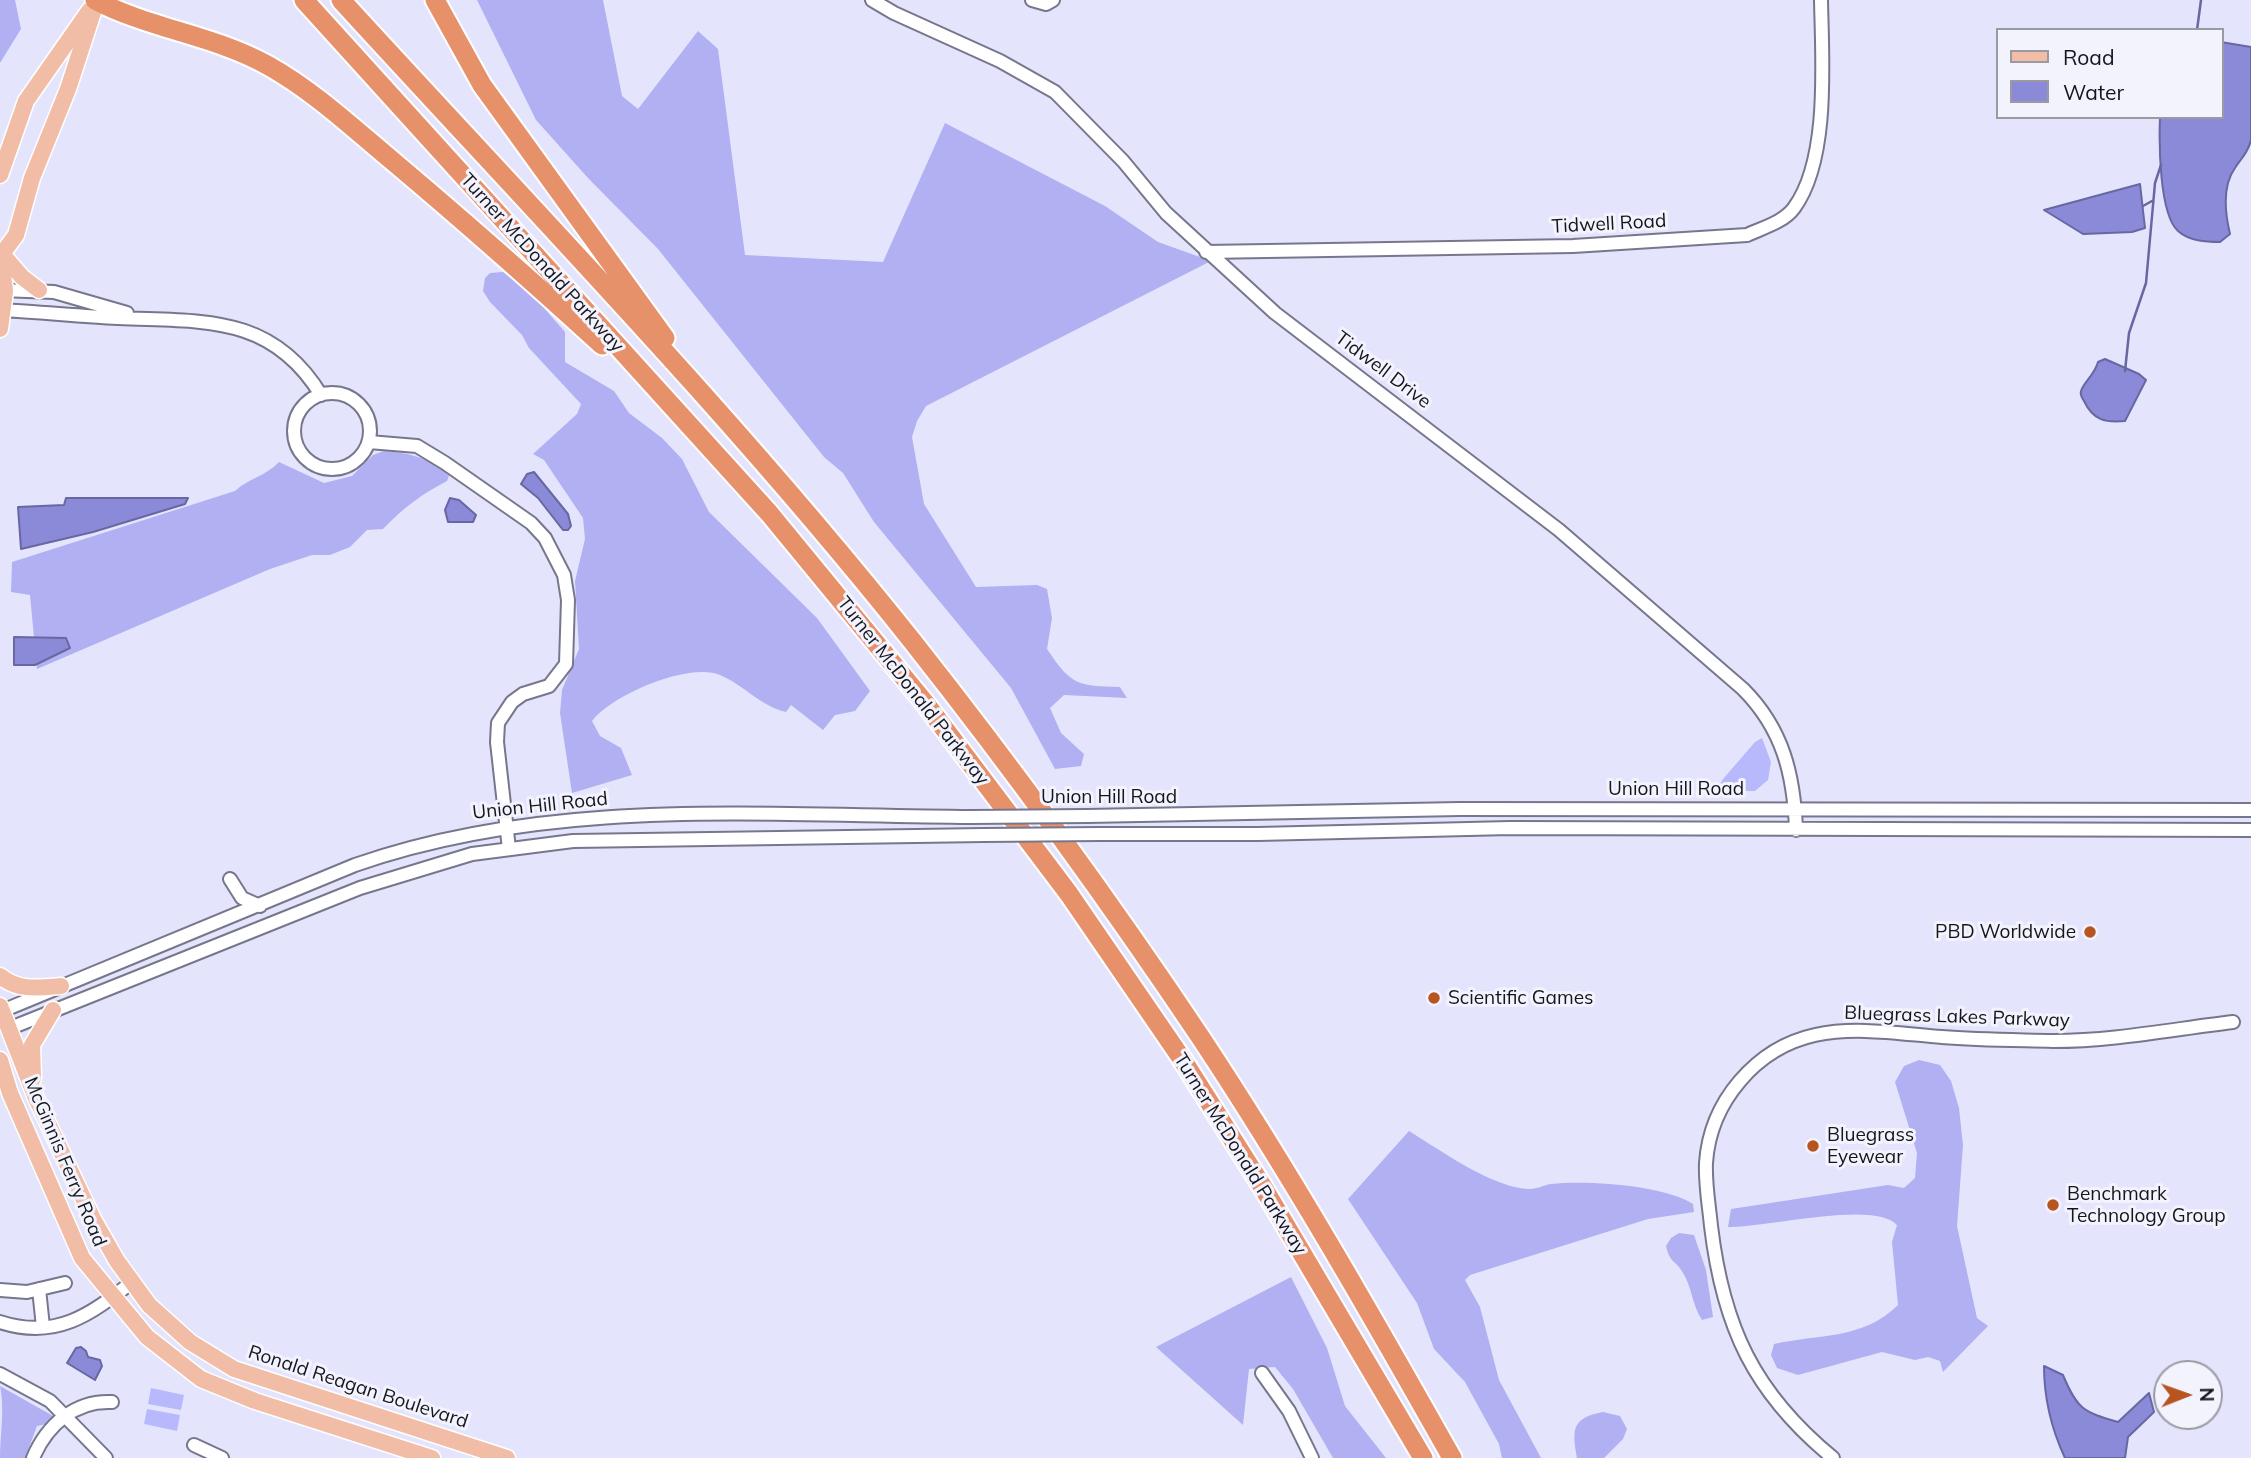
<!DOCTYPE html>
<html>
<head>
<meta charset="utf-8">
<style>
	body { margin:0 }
	#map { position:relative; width:2251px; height:1458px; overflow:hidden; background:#e4e5fd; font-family:Mulish,sans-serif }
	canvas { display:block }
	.legend { position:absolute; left:1996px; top:28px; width:228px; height:91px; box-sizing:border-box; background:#f3f3fd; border:2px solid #9a9aa3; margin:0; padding:9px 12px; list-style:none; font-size:21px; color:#15151d }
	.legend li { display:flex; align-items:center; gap:14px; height:35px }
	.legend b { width:35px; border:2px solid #9a9aa3 }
	.north { position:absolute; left:2153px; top:1360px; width:70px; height:70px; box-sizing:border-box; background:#f3f3fd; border:2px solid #9a9aa3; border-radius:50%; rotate:89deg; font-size:19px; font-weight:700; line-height:28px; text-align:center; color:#15151d }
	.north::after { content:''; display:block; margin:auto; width:24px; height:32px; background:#b85420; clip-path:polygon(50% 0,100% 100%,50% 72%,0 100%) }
</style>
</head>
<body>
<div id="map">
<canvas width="2251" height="1458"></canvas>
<ul class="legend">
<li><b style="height:9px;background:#f1bda6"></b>Road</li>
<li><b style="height:19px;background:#8b8ad9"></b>Water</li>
</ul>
<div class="north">N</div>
</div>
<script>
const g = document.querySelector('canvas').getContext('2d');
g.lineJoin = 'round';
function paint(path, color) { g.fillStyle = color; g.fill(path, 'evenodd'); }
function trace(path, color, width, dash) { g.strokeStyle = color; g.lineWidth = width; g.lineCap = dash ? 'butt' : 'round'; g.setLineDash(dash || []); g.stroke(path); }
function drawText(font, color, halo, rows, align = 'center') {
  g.font = font + ' Mulish,sans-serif'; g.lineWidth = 6; g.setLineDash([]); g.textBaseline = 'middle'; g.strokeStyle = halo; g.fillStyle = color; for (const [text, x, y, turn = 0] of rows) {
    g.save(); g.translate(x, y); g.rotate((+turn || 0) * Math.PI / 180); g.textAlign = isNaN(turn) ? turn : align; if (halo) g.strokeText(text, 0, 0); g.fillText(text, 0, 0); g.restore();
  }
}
paint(new Path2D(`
	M1762,738L1771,762L1768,780L1755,791H1723L1720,784L1723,779L1755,742Z
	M151,1388L184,1395L181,1410L148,1404Z
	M147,1409L180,1415L177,1431L144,1424Z`), '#b8b9fd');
paint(new Path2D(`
	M0,0H15L21,29L0,63Z
	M477,0H603L622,96L638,109L698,31L718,49L745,255L883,262L945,123L1105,206L1158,242L1211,261L926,406L917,421L912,437L924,504L976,587L1037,585L1047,589L1052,618L1047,649C1071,685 1077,686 1120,687L1127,698L1064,695L1050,708L1061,733L1084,754L1081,766L1055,769L1011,688L874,522L843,473L824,457L658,249L588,178L536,120Z
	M503,272L525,286L565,332V362L614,391L629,413L662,438L682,459L709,512L817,618L870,691L855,711L835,715L823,730L791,705L786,712C760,706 744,685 720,675C688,662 612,695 592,721L600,736L621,748L632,775L572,793L560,713L562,690L579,649L575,581L585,539L583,518L544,460L533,454L577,414L581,404L529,348L522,335L490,302L483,291L485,278L490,273Z
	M384,451C411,453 429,458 449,476L447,481C422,494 403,508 383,529L367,530L350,547L330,555H312L270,569L37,669L30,595L11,592L12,562L235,491C249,478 266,476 279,462L324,483L352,476L373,455Z
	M1919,1060L1940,1065L1951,1081L1959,1108L1963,1145L1957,1226L1977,1318L1988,1326L1943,1372L1940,1361L1928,1357L1915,1360L1882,1352L1798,1375L1777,1368L1771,1355L1774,1344C1818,1334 1863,1340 1898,1305L1892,1242L1897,1225C1873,1200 1766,1228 1728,1227L1731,1209L1888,1185L1904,1188L1915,1178L1917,1153L1895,1082L1904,1066Z
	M1409,1131C1440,1150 1494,1189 1530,1189C1537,1189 1544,1185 1551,1184C1587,1180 1664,1185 1693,1204L1694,1212L1648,1219L1470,1275L1465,1280L1480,1307L1499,1380L1541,1458H1502L1499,1444L1465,1382L1434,1349L1417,1303L1348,1199Z
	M1679,1233L1694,1235L1706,1270L1713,1317L1702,1320C1692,1305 1692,1287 1683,1273C1676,1260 1670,1264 1666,1246L1671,1238Z
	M1291,1277L1327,1348L1345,1406L1386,1458H1333L1293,1389L1275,1367L1249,1369L1243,1425L1156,1347Z
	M0,1386L62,1421L37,1426L25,1458H0C0,1435 5,1408 0,1386Z
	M1603,1412L1620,1416L1627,1429L1623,1439L1604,1458H1577C1572,1430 1571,1418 1603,1412Z`), '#b0b0f2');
const water = new Path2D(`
	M2221,42L2251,47V140C2248,153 2242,157 2235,168C2222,186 2225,213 2230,234L2220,242C2206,242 2189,241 2178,231C2159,214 2159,142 2160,117H2221Z
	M2140,184L2145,228L2132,232L2083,234L2044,210Z
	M2105,359L2139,374L2146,380L2125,421C2105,423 2093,420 2084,401C2082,398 2080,394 2081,391C2084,382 2095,374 2098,362Z
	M534,472L568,514L571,526L568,530H563L538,498L521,484L527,474Z
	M66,498H188L185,504L93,532L21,549L18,507L64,505Z
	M450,498L459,500L476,515L473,522H448L445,510Z
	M14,637L66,638L70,648L35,665H14Z
	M81,1347L86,1351L88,1357L100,1360L102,1366L95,1380L67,1363L76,1348Z
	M2044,1366L2063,1375C2077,1409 2083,1412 2118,1422L2149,1393L2154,1412L2128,1437L2125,1458H2065C2051,1428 2044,1399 2044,1366Z`);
paint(water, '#8b8ad9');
trace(water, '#6867a1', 2);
trace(new Path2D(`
	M2197,30L2201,0
	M2143,206L2152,201
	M2125,371L2129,333L2146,283L2155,183L2161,165`), '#6867a1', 2.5);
const minor = new Path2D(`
	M872,0L894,13L1000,61L1055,92L1123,161L1166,213L1275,313L1559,530L1743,689C1783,729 1794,775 1796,830
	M1032,0L1046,4L1053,0
	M1206,252L1573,246L1747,235C1762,228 1784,222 1794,208C1830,159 1822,58 1821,0
	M0,290L54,292L127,313
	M0,310C39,312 79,316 118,318C201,322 271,313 321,395
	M294 431a38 38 0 1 1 76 0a38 38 0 1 1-76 0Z
	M369,442L417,446L445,463L531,523L545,538L564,575L568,600L566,664L549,686L523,694L512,702L498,723L497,742L509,849
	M1087,816L1460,809L2251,810
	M1100,834H1258L1510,828L2251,830
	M230,879L242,898L260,906
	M2,1011L355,865C552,796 766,816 971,817
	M8,1029L360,888L472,854L573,841L984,835
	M39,1289L43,1327
	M0,1290L27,1292L65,1283
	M0,1322C56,1340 90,1315 132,1282
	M1262,1373L1289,1411L1312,1458
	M0,1374L50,1401L106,1458
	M194,1445L222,1458
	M33,1458C47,1425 75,1400 112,1402
	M1833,1458C1754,1393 1723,1327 1711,1226C1709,1205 1705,1184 1706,1163C1710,1102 1756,1048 1815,1035C1856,1026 1902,1034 1942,1037C1979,1040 2016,1040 2053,1041C2113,1041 2174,1029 2233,1022`);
const major = new Path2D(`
	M0,175L26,101L89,11
	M0,251L5,291L0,329
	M2,254L16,235L32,178L68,89L97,0
	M2,254L22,277L39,290
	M0,976C18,991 38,988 61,986
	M0,1006L36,1098L93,1219L117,1261L149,1305L190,1342L234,1369L507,1458
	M0,1060L10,1093L82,1258L147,1337L201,1379L255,1401L432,1458
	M33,1078L32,1045L53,1010`);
const highway = new Path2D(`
	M95,0C150,29 214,35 269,66C315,92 354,129 395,163C465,222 534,283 602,345
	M304,0L769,513L925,703L1069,894L1182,1059L1264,1189L1423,1458
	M341,0C534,211 735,418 913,642C1014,770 1110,902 1201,1038C1291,1174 1372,1316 1452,1458
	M435,0L482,85L665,338`);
trace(minor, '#76778c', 16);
trace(major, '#fff', 19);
trace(highway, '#fff', 23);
trace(minor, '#fff', 12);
trace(major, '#f1bda6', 16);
trace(highway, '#e7916b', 19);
const minorBridge = new Path2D(`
	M971,817L1087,816
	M984,835L1100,834`);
trace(minorBridge, '#76778c', 16, []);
trace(minorBridge, '#fff', 12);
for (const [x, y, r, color] of [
	[2090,932,7,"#b85420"],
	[1434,998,7,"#b85420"],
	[1813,1146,7,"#b85420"],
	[2053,1205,7,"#b85420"]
]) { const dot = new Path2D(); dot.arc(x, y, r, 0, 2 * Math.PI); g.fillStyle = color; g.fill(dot); trace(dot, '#f3f3fd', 2.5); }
drawText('19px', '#15151d', '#f3f3fd', [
	["Tidwell Road",1609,224,-3],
	["Turner McDonald Parkway",542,263,48],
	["Tidwell Drive",1383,370,37],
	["Turner McDonald Parkway",913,691,52],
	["Union Hill Road",1676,789],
	["Union Hill Road",1109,797],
	["Union Hill Road",540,806,-6],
	["Bluegrass Lakes Parkway",1957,1017,2],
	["Turner McDonald Parkway",1240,1154,58],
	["McGinnis Ferry Road",65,1162,67],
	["Ronald Reagan Boulevard",358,1387,18]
]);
drawText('19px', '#15151d', '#f3f3fd', [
	["PBD Worldwide",2076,932,"right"],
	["Scientific Games",1448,998],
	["Bluegrass",1827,1135],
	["Eyewear",1827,1157],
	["Benchmark",2067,1194],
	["Technology Group",2067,1216]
], 'left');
</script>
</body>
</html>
